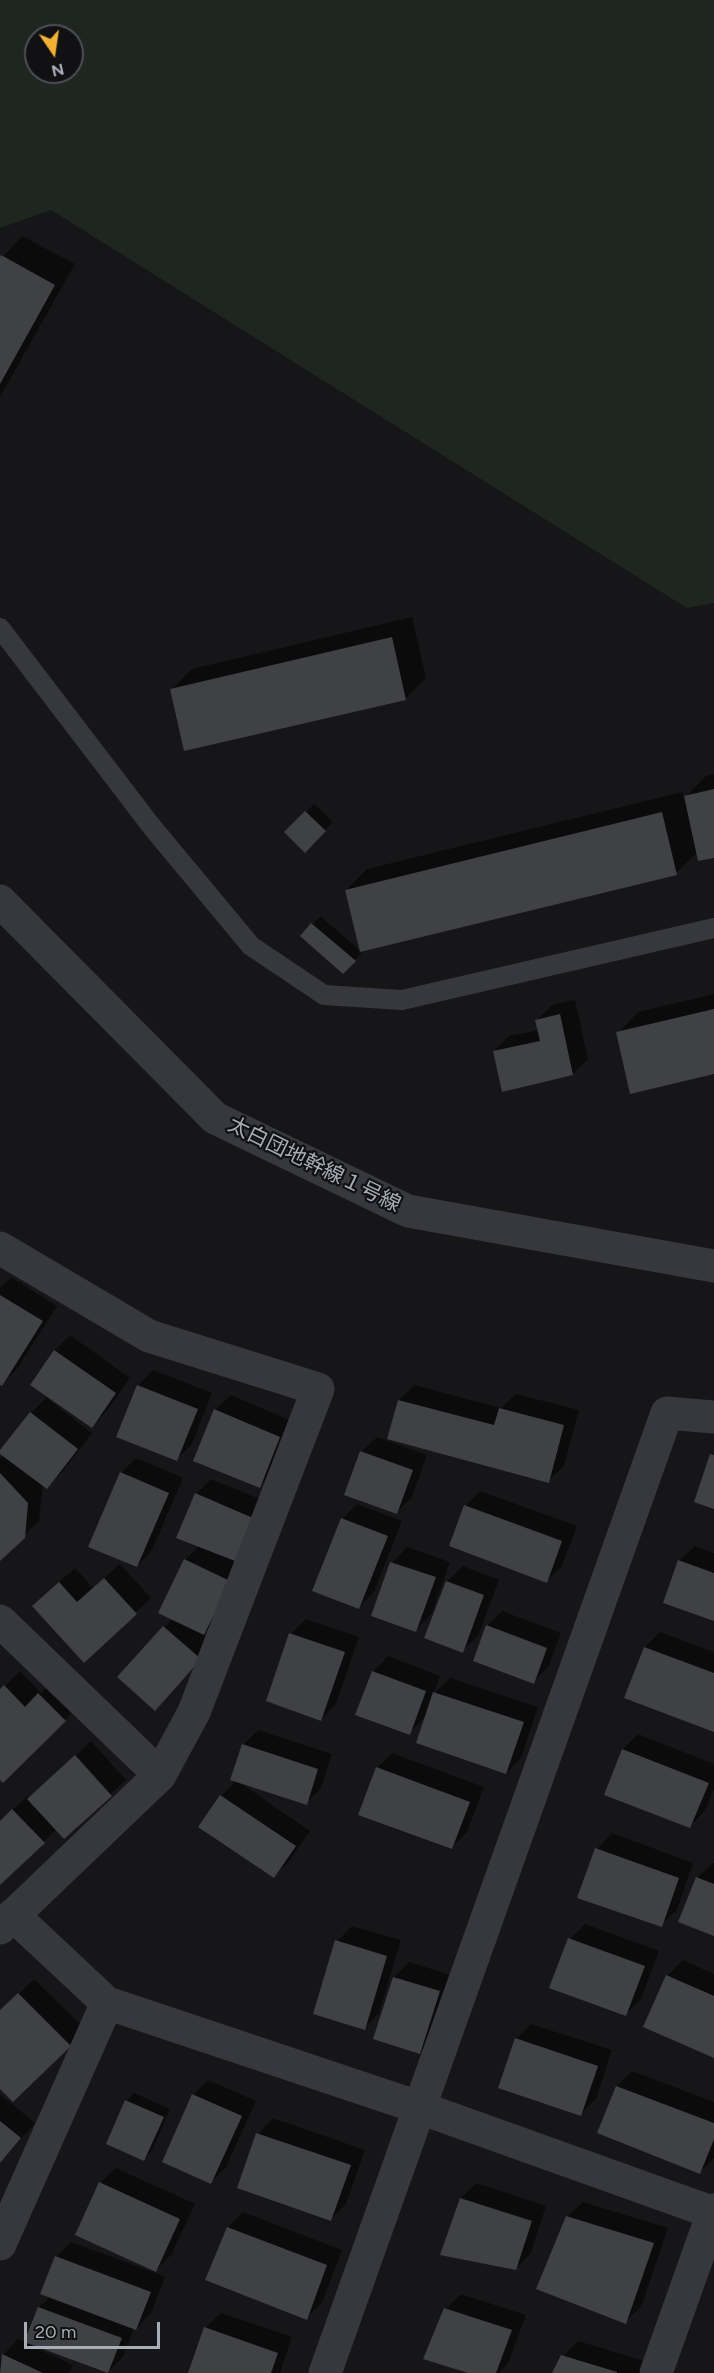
<!DOCTYPE html>
<html>
<head>
<meta charset="utf-8">
<style>
	body { margin:0 }
	#map { position:relative; width:714px; height:2373px; overflow:hidden; background:#161618; font-family:Figtree,sans-serif }
	canvas { display:block }
	.north { position:absolute; left:24px; top:24px; width:60px; height:60px; box-sizing:border-box; background:#111113; border:2px solid #4d4f55; border-radius:50%; rotate:167deg; font-size:16px; font-weight:700; line-height:24px; text-align:center; color:#a8adb8 }
	.north::after { content:''; display:block; margin:auto; width:21px; height:27px; background:#f2b134; clip-path:polygon(50% 0,100% 100%,50% 72%,0 100%) }
	.scale { position:absolute; left:24px; top:2322px; width:136px; height:27px; box-sizing:border-box; border:3px solid #a8adb8; border-top:0; padding-left:8px; font-size:18px; line-height:21px; white-space:nowrap; color:#a8adb8; -webkit-text-stroke:4px #111113; paint-order:stroke }
</style>
</head>
<body>
<div id="map">
<canvas width="714" height="2373"></canvas>
<div class="north">N</div>
<div class="scale">20 m</div>
</div>
<script>
const g = document.querySelector('canvas').getContext('2d');
g.lineJoin = 'round';
function paint(path, color) { g.fillStyle = color; g.fill(path, 'evenodd'); }
function trace(path, color, width, dash) { g.strokeStyle = color; g.lineWidth = width; g.lineCap = dash ? 'butt' : 'round'; g.setLineDash(dash || []); g.stroke(path); }
function drawText(font, color, halo, rows, align = 'center') {
  g.font = font + ' Figtree,"Noto Sans JP",sans-serif'; g.lineWidth = 4.5; g.setLineDash([]); g.textBaseline = 'middle'; g.strokeStyle = halo; g.fillStyle = color; for (const [text, x, y, turn = 0] of rows) {
    g.save(); g.translate(x, y); g.rotate((+turn || 0) * Math.PI / 180); g.textAlign = isNaN(turn) ? turn : align; if (halo) g.strokeText(text, 0, 0); g.fillText(text, 0, 0); g.restore();
  }
}
paint(new Path2D(`
	M0,0H714V603L687,608L51,210L0,228ZM36,36H72V72H36Z`), '#1e261f');
paint(new Path2D(`
	M22,236L75,264L0,397V260Z
	M412,617L426,678L405,699L172,689L192,669Z
	M714,774V856L698,852L676,873L346,890L367,869L682,792L684,798L706,776Z
	M314,804L333,822L305,851L286,832Z
	M320,916L362,952L351,964L302,936Z
	M714,994V1073L618,1033L638,1012Z
	M575,1000L588,1059L573,1074L494,1051L509,1036L539,1030L537,1020L552,1005Z
	M11,1277L57,1306L17,1369L2,1384L0,1383V1288Z
	M70,1335L130,1378L107,1411L92,1426L49,1397L48,1399L92,1433L62,1472L47,1487L43,1484L39,1521L0,1559V1458L4,1455L1,1452L31,1413L48,1396L32,1384L55,1350Z
	M153,1370L212,1393L192,1444L177,1459L138,1386Z
	M414,1385L501,1408L516,1394L579,1410L564,1466L548,1481L399,1400Z
	M231,1395L294,1422L275,1471L259,1486L215,1410Z
	M377,1437L427,1455L412,1497L397,1512L361,1452Z
	M136,1458L183,1478L152,1550L137,1566L121,1473Z
	M211,1479L267,1502L245,1565L219,1618L204,1633L215,1643L170,1693L120,1677L173,1618L185,1560L200,1545L196,1494Z
	M480,1491L577,1526L562,1566L547,1581L465,1506Z
	M357,1504L402,1521L374,1592L359,1607L342,1519Z
	M695,1546L714,1553V1619L679,1561Z
	M407,1547L450,1562L431,1615L415,1630L373,1615L392,1563Z
	M120,1564L151,1598L84,1661L49,1591L75,1568L93,1588Z
	M463,1566L499,1580L478,1636L462,1651L426,1637L447,1581Z
	M502,1611L561,1633L548,1667L533,1682L487,1626Z
	M306,1619L359,1637L336,1704L321,1719L290,1634Z
	M660,1632L714,1652V1731L645,1647Z
	M388,1656L440,1676L433,1695L450,1678L538,1707L521,1758L506,1773L427,1715L409,1733L373,1672Z
	M20,1671L41,1693L54,1679L80,1705L3,1781L0,1778V1691Z
	M258,1730L332,1754L321,1788L306,1803L239,1782L310,1831L289,1861L274,1877L221,1796L236,1781L243,1745Z
	M638,1734L714,1764V1789L705,1811L690,1826L606,1794L623,1749Z
	M91,1741L126,1780L64,1837L57,1829L0,1883V1822L28,1795L31,1798Z
	M392,1753L484,1787L467,1832L452,1847L377,1768Z
	M612,1833L693,1863L677,1910L661,1925L579,1897L597,1849Z
	M713,1863H714V1934L697,1878Z
	M585,1924L659,1951L641,1999L626,2014L570,1939Z
	M352,1926L401,1940L379,2013L364,2028L337,1941Z
	M683,1960L714,1974V2056L645,2026L667,1976Z
	M409,1962L454,1976L435,2037L420,2052L394,1977Z
	M34,1979L85,2029L13,2100L0,2087V2012Z
	M531,2024L612,2050L596,2099L580,2114L516,2039Z
	M632,2071L714,2102V2158L700,2172L599,2132L617,2086Z
	M208,2080L256,2101L226,2167L211,2182L193,2095Z
	M134,2093L170,2109L152,2151L144,2159L126,2101Z
	M1,2095L35,2123L0,2163V2096Z
	M273,2118L365,2150L346,2204L331,2219L258,2134Z
	M116,2168L195,2204L171,2255L154,2272L165,2277L151,2313L136,2329L134,2328L123,2357L108,2372L39,2346L38,2349L73,2365L69,2373H0V2361L3,2355L18,2339L26,2343L39,2307L51,2296L56,2257L71,2242L153,2272L154,2270L100,2183Z
	M476,2183L546,2206L531,2253L516,2268L461,2198Z
	M583,2202L668,2228L641,2307L625,2322L567,2217Z
	M243,2212L342,2250L322,2303L306,2318L228,2227Z
	M461,2294L526,2315L508,2363L499,2373H474L445,2309Z
	M221,2313L292,2337L280,2373H194L205,2328Z
	M578,2341L648,2362L644,2373H554L563,2356Z`), '#0007');
paint(new Path2D(`
	M1,255L55,285L0,384V257Z
	M392,637L406,700L184,751L170,689Z
	M714,789V858L698,861L684,796Z
	M305,811L326,831L305,853L284,832Z
	M662,812L677,875L360,952L345,890Z
	M311,923L356,961L343,974L300,936Z
	M714,1009V1074L630,1094L616,1032Z
	M560,1014L573,1075L502,1092L493,1051L540,1041L535,1020Z
	M0,1295L43,1321L2,1386L0,1385Z
	M54,1350L116,1393L92,1428L30,1385Z
	M137,1385L198,1409L177,1461L116,1437Z
	M398,1400L494,1425L499,1408L564,1425L549,1483L387,1439Z
	M214,1409L280,1437L260,1488L193,1461Z
	M30,1412L78,1449L47,1489L0,1454V1450Z
	M360,1451L413,1470L397,1514L344,1495Z
	M710,1454L714,1455V1509L694,1502Z
	M120,1472L169,1493L137,1567L88,1547Z
	M0,1473L28,1503L25,1538L0,1561Z
	M195,1493L253,1518L235,1561L176,1538Z
	M464,1505L562,1541L547,1583L449,1546Z
	M341,1518L388,1536L359,1609L312,1591Z
	M184,1559L230,1581L204,1635L158,1613Z
	M678,1560L714,1573V1621L663,1603Z
	M390,1562L436,1577L416,1632L371,1616Z
	M104,1578L137,1614L84,1663L32,1606L59,1582L77,1602Z
	M446,1581L484,1595L463,1653L424,1638Z
	M486,1625L547,1648L534,1684L473,1661Z
	M163,1626L201,1659L155,1711L117,1677Z
	M289,1633L345,1652L321,1721L266,1701Z
	M644,1647L714,1673V1732L624,1698Z
	M372,1671L426,1691L410,1735L355,1715Z
	M4,1685L25,1707L38,1693L66,1721L3,1783L0,1780V1689Z
	M433,1692L524,1722L506,1774L416,1743Z
	M242,1744L318,1769L307,1805L230,1780Z
	M622,1749L709,1783L690,1828L604,1795Z
	M75,1755L112,1796L64,1839L27,1799Z
	M376,1767L470,1802L452,1849L358,1815Z
	M220,1795L296,1846L274,1878L198,1827Z
	M12,1809L45,1843L0,1885V1821Z
	M595,1848L679,1878L662,1927L577,1898Z
	M696,1877L714,1884V1936L678,1922Z
	M568,1938L645,1966L626,2016L549,1988Z
	M335,1940L387,1956L365,2030L313,2014Z
	M666,1975L714,1996V2058L643,2027Z
	M393,1977L440,1991L420,2054L373,2039Z
	M18,1993L71,2046L13,2102L0,2089V2010Z
	M515,2038L598,2066L581,2116L498,2088Z
	M616,2086L714,2123V2139L700,2174L597,2133Z
	M192,2094L242,2116L211,2184L162,2162Z
	M125,2100L164,2117L144,2161L106,2144Z
	M0,2121L21,2138L0,2163Z
	M256,2133L351,2165L331,2221L237,2188Z
	M99,2182L180,2219L156,2272L75,2235Z
	M460,2198L532,2221L516,2270L440,2255Z
	M566,2216L654,2243L626,2324L536,2289Z
	M227,2227L327,2265L307,2320L205,2280Z
	M55,2256L151,2292L136,2330L40,2294Z
	M38,2307L122,2338L108,2373L24,2342Z
	M444,2308L512,2330L496,2373H468L423,2359Z
	M204,2327L278,2353L271,2373H188Z
	M2,2354L43,2373H0Z
	M561,2355L617,2372V2373H552Z`), '#404145');
trace(new Path2D(`
	M0,628L152,827L251,946L324,995L402,1000L714,928`), '#37383d', 20);
trace(new Path2D(`
	M0,1248L149,1336L318,1389L194,1712L160,1775
	M0,1621L160,1775L0,1928
	M325,2373L667,1413L714,1417
	M656,2373L714,2210`), '#37383d', 33);
trace(new Path2D(`
	M0,901L215,1118L408,1211L714,1266
	M13,1915L107,2003L418,2107L714,2213
	M0,2244L107,2003`), '#37383d', 33);
drawText('21px', '#a8adb8', '#111113', [
	["太白団地幹線１号線",314,1165,26]
]);
</script>
</body>
</html>
